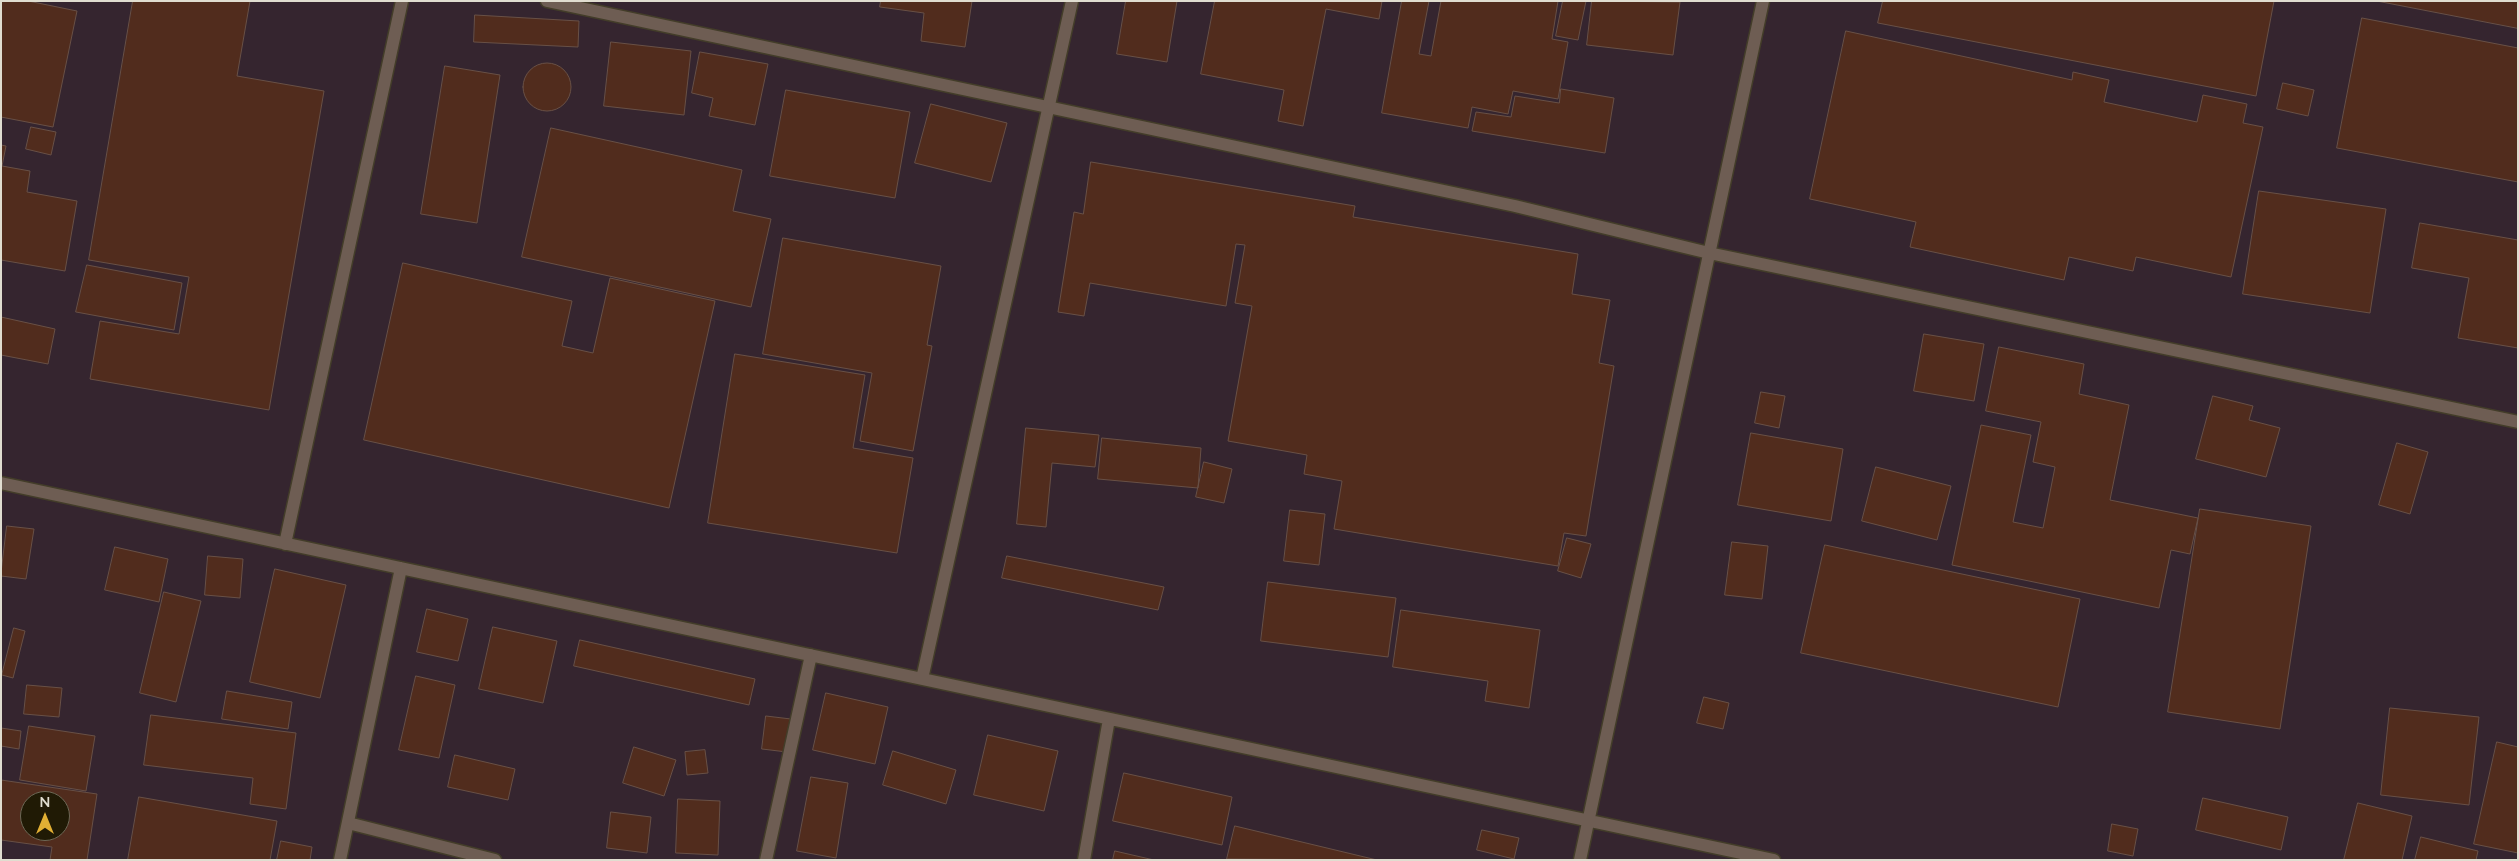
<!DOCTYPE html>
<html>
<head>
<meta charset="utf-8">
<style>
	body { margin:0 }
	#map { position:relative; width:2519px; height:861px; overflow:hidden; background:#29230e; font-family:Lato,sans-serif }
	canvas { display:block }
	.frame { position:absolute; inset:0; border:2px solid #e0ddd0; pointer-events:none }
	.north { position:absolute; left:20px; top:791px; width:50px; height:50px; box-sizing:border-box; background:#201a05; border:1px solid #6d6856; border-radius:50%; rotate:0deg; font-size:14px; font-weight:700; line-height:20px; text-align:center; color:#e0ddd0 }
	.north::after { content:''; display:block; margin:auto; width:18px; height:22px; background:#e1af34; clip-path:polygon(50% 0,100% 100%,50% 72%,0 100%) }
</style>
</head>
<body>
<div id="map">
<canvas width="2519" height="861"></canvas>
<div class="frame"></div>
<div class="north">N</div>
</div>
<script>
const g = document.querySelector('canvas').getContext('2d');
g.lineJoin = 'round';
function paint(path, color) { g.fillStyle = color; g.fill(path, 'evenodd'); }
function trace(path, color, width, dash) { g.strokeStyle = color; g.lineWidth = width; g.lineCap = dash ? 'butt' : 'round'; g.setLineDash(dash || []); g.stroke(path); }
paint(new Path2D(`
	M1,1H2518V860H1ZM30,801H60V831H30Z`), '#35252f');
const building = new Path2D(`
	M1,1H28L77,11L53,127L1,117Z
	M133,1H250L237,76L324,91L269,410L90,379L100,321L179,334L189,277L89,260Z
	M881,1H972L965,47L921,41L924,13L880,7Z
	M1126,1H1177L1167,62L1117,54Z
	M1215,1H1382L1379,19L1326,9L1303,126L1278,121L1284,90L1201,74Z
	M1402,1H1429L1419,54L1431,56L1441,1H1558L1552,39L1568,42L1558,99L1513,91L1508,114L1472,107L1468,128L1382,113Z
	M1563,1H1586L1578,40L1556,36Z
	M1592,1L1680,2L1673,55L1587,45Z
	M1883,1H2274L2256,96L1878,23Z
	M2377,1H2518V28Z
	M475,15L579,21L578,47L474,42Z
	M2362,18L2518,48V182L2337,148Z
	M1846,31L2072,80L2073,72L2109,80L2104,102L2197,122L2203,95L2247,104L2243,123L2263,127L2231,277L2136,257L2133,271L2069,257L2064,280L1910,247L1916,222L1810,199Z
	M611,42L691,51L684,115L604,106Z
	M700,52L768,64L755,125L709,116L713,98L692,93Z
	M523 87a24 24 0 1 1 48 0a24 24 0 1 1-48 0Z
	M445,66L500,75L477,223L421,214Z
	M2283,83L2314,90L2308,116L2277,109Z
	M1561,89L1614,98L1605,153L1472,131L1476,112L1511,117L1515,96L1559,103Z
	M786,90L910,112L895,198L770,176Z
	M931,104L1007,123L991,182L915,163Z
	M31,127L56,132L51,155L26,149Z
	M551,128L742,170L733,211L771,219L751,307L522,257Z
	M1,145L6,146L2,166L30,171L27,192L77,201L65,271L1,260Z
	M1091,162L1355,206L1353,217L1578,254L1572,294L1610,300L1599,363L1614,366L1586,536L1564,533L1558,566L1334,529L1342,481L1304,474L1307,455L1228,441L1252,306L1235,303L1245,245L1236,244L1226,306L1090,283L1084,316L1058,312L1074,212L1083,214Z
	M2259,191L2386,209L2370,313L2243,294Z
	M2420,223L2518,240V348L2458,338L2469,278L2412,268Z
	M783,238L941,266L927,345L932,346L913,451L860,441L872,373L763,354Z
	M403,263L572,301L562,346L593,353L610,278L715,301L669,508L364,440Z
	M87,265L182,283L174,330L76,312Z
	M1,317L55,329L48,364L1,355Z
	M1924,334L1984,344L1974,401L1914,391Z
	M1999,347L2084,364L2079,394L2129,405L2110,500L2198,518L2190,554L2171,550L2159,608L1952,565L1981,425L2031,435L2013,522L2043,528L2055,467L2033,462L2041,422L1986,411Z
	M735,354L865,375L853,448L913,458L897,553L708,523Z
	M1761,392L1785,396L1779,428L1755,423Z
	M2213,396L2253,406L2249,420L2280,428L2266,477L2196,459Z
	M1026,428L1099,435L1095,467L1052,463L1046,527L1017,524Z
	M1751,433L1843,449L1831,521L1738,505Z
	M1102,438L1201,448L1198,488L1098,479Z
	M2397,443L2428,452L2410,514L2379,505Z
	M1204,462L1232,469L1224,503L1196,497Z
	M1876,467L1951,486L1937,540L1862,521Z
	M2200,509L2311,526L2280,729L2168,712Z
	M1290,510L1325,514L1319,565L1284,561Z
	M7,526L34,529L26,579L1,576Z
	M1567,538L1591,544L1581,578L1558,571Z
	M1732,542L1768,546L1762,599L1725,595Z
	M1825,545L2080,599L2058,707L1801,653Z
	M115,547L168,559L159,602L105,590Z
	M208,556L243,559L240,598L205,595Z
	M1007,556L1164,587L1158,610L1002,578Z
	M275,569L346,585L320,698L250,682Z
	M1268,582L1396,598L1388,657L1261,641Z
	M164,592L201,601L176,702L140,693Z
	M427,609L468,619L458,661L417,652Z
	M1401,610L1540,630L1529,708L1485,701L1488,681L1393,667Z
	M493,627L557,641L543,703L479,689Z
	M14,628L25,631L13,678L2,675Z
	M580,640L755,679L749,705L574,666Z
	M416,676L455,685L439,758L399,750Z
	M27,685L62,688L59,717L24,714Z
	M227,691L292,702L288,729L222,719Z
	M826,693L888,707L875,764L813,750Z
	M1704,697L1729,703L1723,729L1697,723Z
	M2390,708L2479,717L2469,805L2381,795Z
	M151,715L296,733L286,809L250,804L253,778L144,765Z
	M766,716L791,719L787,752L762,749Z
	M29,726L95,736L86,791L20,780Z
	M1,728L21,731L19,749L1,746Z
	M988,735L1058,751L1044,811L974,795Z
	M2497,742L2518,747V853L2474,844Z
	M634,747L676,760L664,796L623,783Z
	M705,750L708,773L687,775L685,752Z
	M893,751L956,770L946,804L883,785Z
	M455,755L515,769L508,800L448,787Z
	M1124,773L1232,797L1222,845L1113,821Z
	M811,777L848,783L836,858L797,851Z
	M1,780L97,794L87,860H50L52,847L1,840ZM30,801H60V831H30Z
	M139,797L277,821L270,860H128Z
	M2203,798L2288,817L2281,850L2196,830Z
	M678,799L720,801L718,855L676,853Z
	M2358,803L2412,816L2402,860H2344Z
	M611,812L651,817L647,853L607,848Z
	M2112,824L2138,829L2133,856L2108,851Z
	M1235,826L1377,860L1227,859Z
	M1482,830L1519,838L1514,859L1477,850Z
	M2421,837L2478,851L2476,860H2415Z
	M281,841L312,847L310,860H277Z
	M1115,851L1154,860H1113Z`);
paint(building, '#512c1d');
trace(building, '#685046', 1);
const minor = new Path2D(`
	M547,1L1515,206L1709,253L2518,422
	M1,483L1774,860
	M285,544L402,1
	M922,679L1072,1
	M348,823L495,860
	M340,860L401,568
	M766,860L811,655
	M1084,860L1109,719
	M1580,860L1763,1`);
trace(minor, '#433d29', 15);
trace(minor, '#6e5d53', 12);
</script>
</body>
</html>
